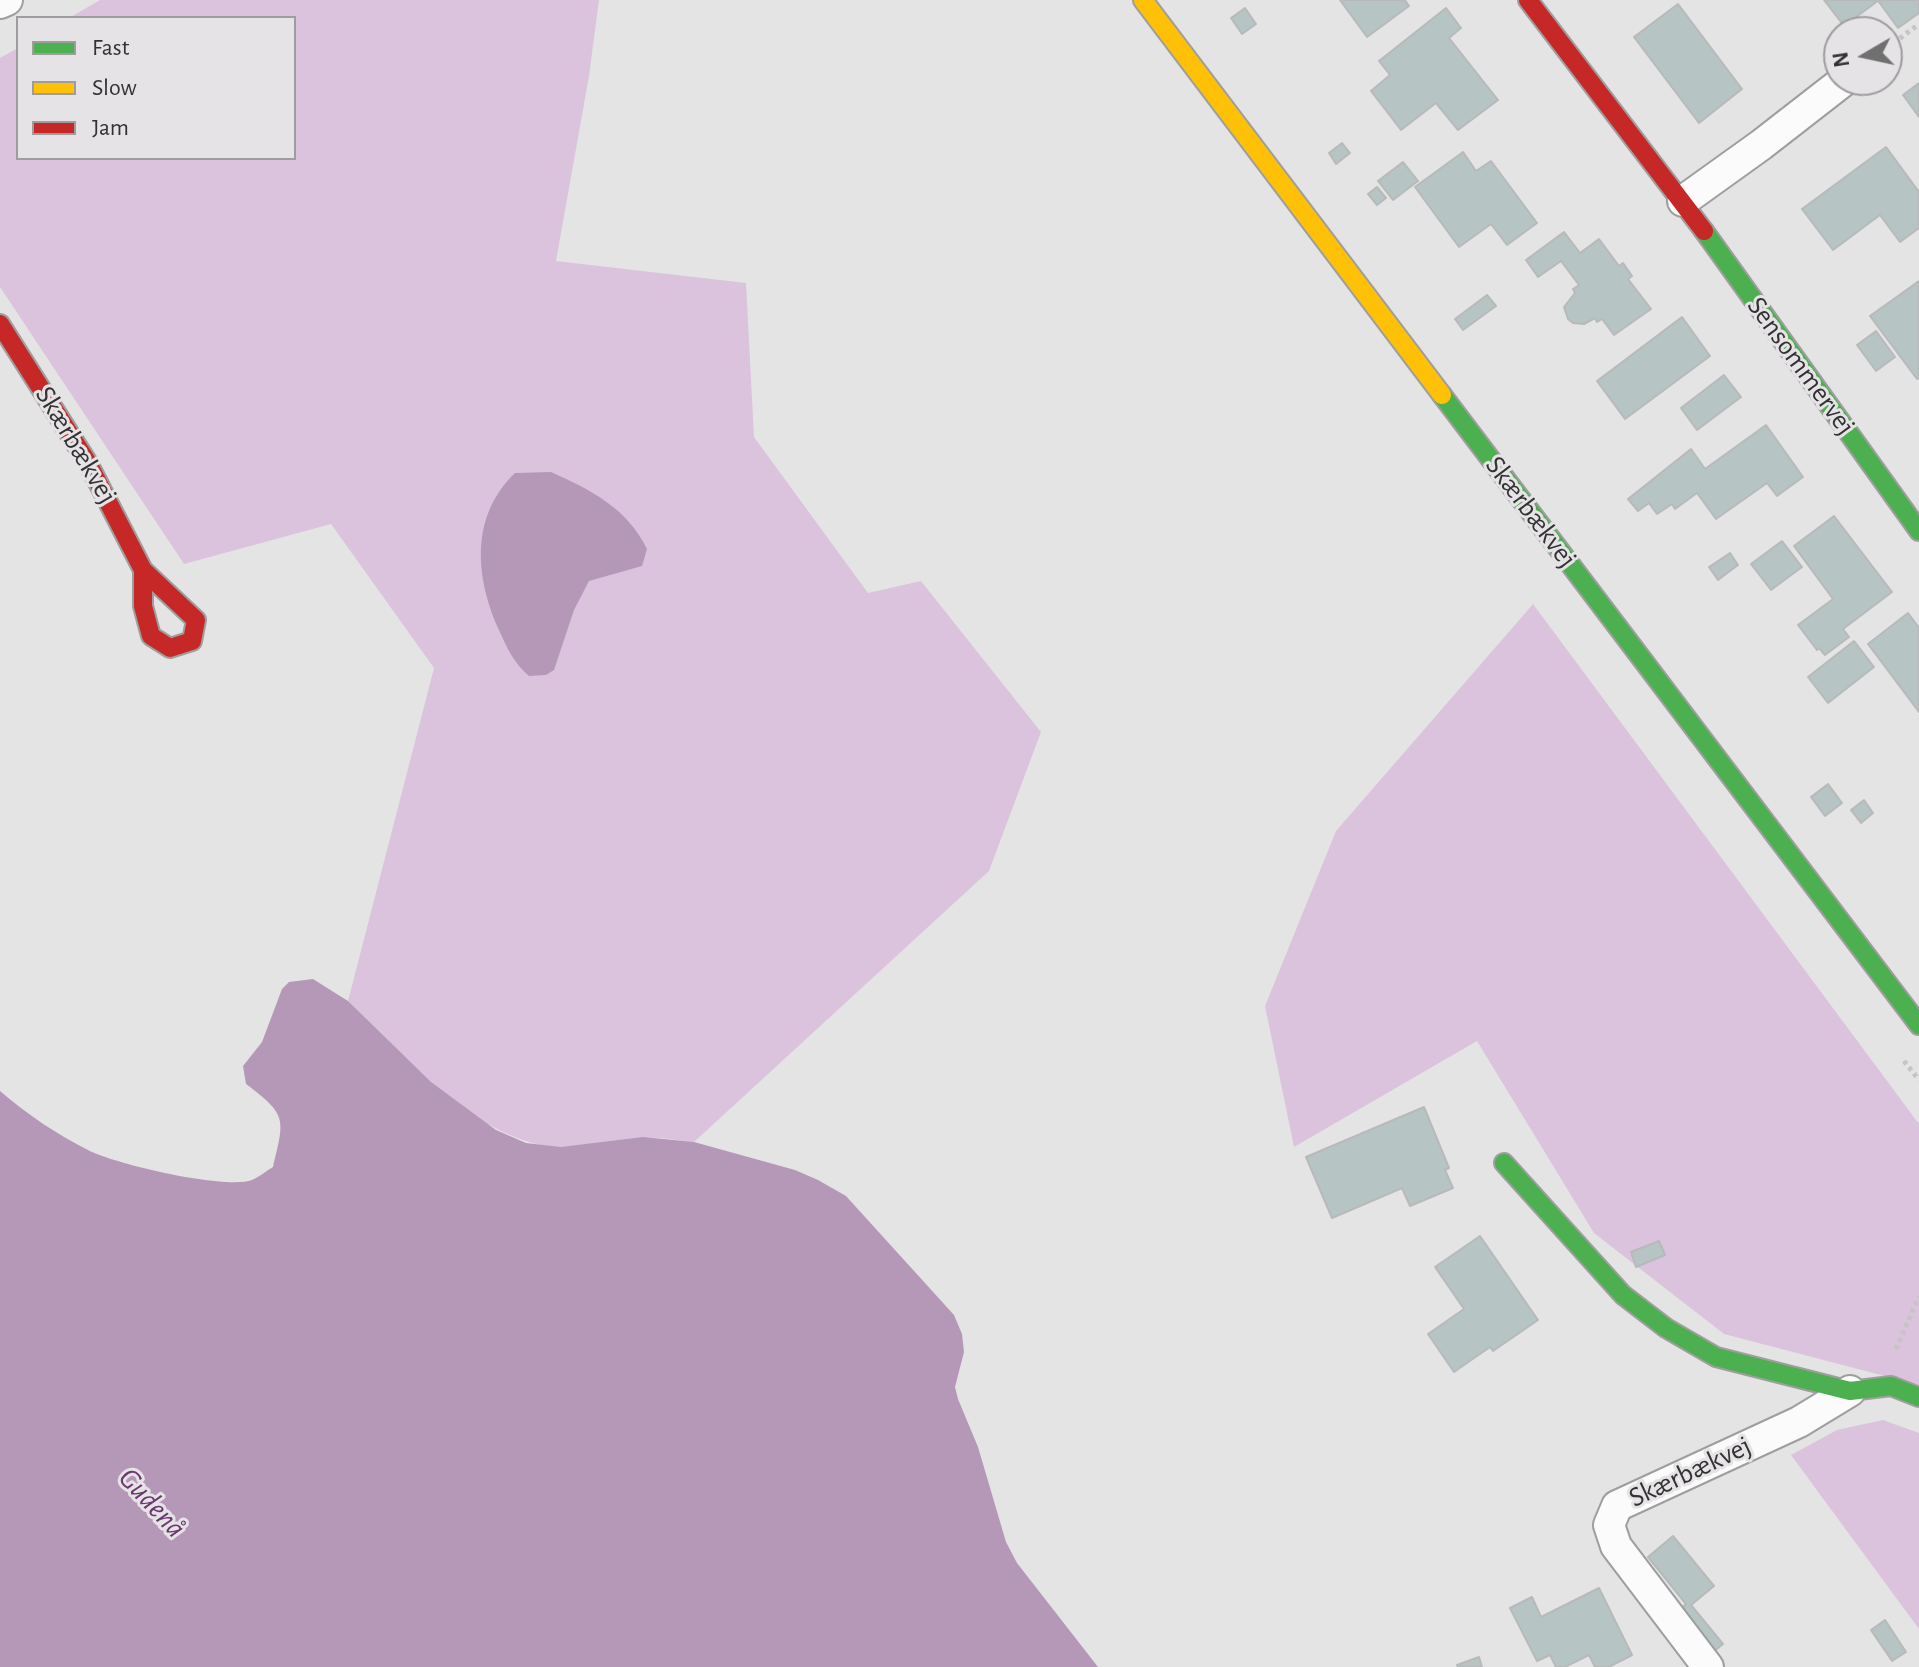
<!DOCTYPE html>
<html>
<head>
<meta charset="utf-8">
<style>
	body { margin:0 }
	#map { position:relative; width:1919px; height:1667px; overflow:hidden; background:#e5e4e5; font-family:"Alegreya Sans",sans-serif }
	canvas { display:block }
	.legend { position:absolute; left:16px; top:16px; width:280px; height:144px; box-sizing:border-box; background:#e6e3e6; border:2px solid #9e9c9e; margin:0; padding:10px 14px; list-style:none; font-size:24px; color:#333233 }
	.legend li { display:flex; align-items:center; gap:16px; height:40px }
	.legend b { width:40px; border:2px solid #9e9c9e }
	.north { position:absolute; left:1823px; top:16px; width:80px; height:80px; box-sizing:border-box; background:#e6e3e6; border:2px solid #9e9c9e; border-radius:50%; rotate:261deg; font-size:22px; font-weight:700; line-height:32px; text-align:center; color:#333233 }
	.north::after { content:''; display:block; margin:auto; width:28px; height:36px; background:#717071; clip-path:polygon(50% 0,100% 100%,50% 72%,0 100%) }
</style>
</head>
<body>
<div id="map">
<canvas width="1919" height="1667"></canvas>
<ul class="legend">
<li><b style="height:10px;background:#4caf50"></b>Fast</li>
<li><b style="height:10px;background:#ffc107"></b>Slow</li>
<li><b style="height:10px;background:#c62828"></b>Jam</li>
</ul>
<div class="north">N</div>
</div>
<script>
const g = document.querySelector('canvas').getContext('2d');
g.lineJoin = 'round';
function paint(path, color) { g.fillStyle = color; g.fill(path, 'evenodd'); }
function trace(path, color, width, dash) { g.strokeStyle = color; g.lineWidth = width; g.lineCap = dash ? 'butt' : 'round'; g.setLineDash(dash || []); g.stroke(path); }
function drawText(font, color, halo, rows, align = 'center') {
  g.font = font + ' "Alegreya Sans",sans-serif'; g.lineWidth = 6; g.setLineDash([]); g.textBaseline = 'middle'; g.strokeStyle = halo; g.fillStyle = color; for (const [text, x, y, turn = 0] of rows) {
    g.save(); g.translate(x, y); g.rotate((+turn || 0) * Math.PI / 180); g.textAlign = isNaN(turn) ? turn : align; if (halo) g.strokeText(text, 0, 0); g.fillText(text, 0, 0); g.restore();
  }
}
paint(new Path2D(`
	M100,0H599L589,76L556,261L746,283L754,437L868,593L921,581L1041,732L989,871L694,1142C676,1140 657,1136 639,1138C613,1140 586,1148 560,1147C481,1145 400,1054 348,1001L434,668L331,524L184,564L0,287V58L18,48V158H294V18H69Z
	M1533,604L1919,1124V1385L1724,1334L1594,1233L1477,1041L1294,1147L1265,1006L1336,831Z
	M1883,1420L1919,1433V1629L1791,1455L1837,1430Z`), '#dbc3dd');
paint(new Path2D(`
	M551,472C591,490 627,508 647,549L642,566L589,581L574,610L554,670L546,675L529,676C513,662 507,648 499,630C475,577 470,516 515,473Z
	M313,979L348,1001L431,1082L496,1130L526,1143L561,1147L643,1137L694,1142L795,1170L818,1180L846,1196L954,1315L962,1334L964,1352L955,1387L958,1399L978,1447L1006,1542L1017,1563L1098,1667H0V1091C27,1114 56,1134 88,1150C114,1164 226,1190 252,1180C259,1177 266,1171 273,1167C285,1118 287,1115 246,1084L243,1066L262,1042L282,989L289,982Z`), '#b598b8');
const building = new Path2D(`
	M1340,0H1405L1409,6L1367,37Z
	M1824,0H1879L1844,26Z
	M1882,0H1919V13L1898,28L1879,2Z
	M1678,4L1742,89L1699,123L1634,37Z
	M1245,8L1256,24L1242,34L1231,18Z
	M1446,8L1461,28L1449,38L1498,100L1458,130L1436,103L1401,130L1371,91L1390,75L1379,61Z
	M1919,83V117L1903,95Z
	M1342,143L1350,153L1336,164L1329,153Z
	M1886,147L1919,192V228L1900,242L1880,215L1833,250L1802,209Z
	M1463,152L1476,171L1491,161L1537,223L1507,245L1491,224L1459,247L1415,187Z
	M1403,162L1418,181L1393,200L1378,181Z
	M1377,187L1386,198L1377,205L1368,194Z
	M1564,232L1580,253L1599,239L1619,266L1623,263L1632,276L1628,279L1651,309L1614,335L1602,319L1597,322L1595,318L1584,324L1573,323L1568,319L1564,307L1575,293L1573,289L1579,285L1561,261L1538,277L1526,260Z
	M1919,281V378L1917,379L1870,316Z
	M1487,295L1496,306L1463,330L1455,319Z
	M1682,317L1710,356L1625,419L1597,381Z
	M1876,331L1895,357L1876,371L1857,345Z
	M1724,375L1741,397L1697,430L1681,408Z
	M1766,425L1803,477L1777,496L1767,483L1716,519L1697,493L1675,509L1672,504L1657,514L1649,503L1638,511L1628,499L1691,449L1705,469Z
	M1834,516L1892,592L1843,629L1849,637L1825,655L1819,648L1817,650L1798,625L1833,599L1794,546Z
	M1782,541L1802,567L1771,590L1751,564Z
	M1730,553L1738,565L1718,580L1709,567Z
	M1908,613L1919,628V712L1868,644Z
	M1854,641L1874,667L1828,703L1808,677Z
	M1828,784L1842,803L1825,816L1811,797Z
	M1864,800L1873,813L1861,823L1851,810Z
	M1424,1107L1449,1168L1445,1170L1453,1188L1410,1206L1402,1188L1332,1218L1306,1157Z
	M1480,1236L1538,1320L1493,1351L1490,1347L1454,1372L1428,1334L1464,1309L1435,1267Z
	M1659,1241L1665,1255L1636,1267L1631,1252Z
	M1673,1536L1714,1586L1691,1605L1723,1644L1712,1653L1679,1610L1686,1604L1648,1557Z
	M1599,1588L1632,1655L1609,1667H1595L1589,1655L1565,1667H1556L1550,1655L1537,1661L1510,1608L1532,1597L1541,1617Z
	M1885,1620L1906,1652L1892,1661L1871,1630Z
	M1479,1657L1482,1667H1458L1457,1665Z`);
paint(building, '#b6c5c3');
trace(building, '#b8b9ba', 2);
const street = new Path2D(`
	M0,3L7,0
	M1683,201L1761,145L1842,82
	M1708,1667L1616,1546L1609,1525L1617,1506L1799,1422L1850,1391`);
const fast = new Path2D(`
	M1704,231L1919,531
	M1442,395L1919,1025
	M1504,1163L1623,1295L1666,1328L1716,1357L1850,1391L1891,1386L1919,1397`);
const slow = new Path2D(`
	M1143,0L1442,395`);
const jam = new Path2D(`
	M1528,0L1704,231
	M0,324L88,463L143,570L196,620L192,641L170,648L151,636L143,606V570`);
trace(street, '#9f9e9f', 34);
trace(fast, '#9f9e9f', 22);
trace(slow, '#9f9e9f', 22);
trace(jam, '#9f9e9f', 22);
trace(new Path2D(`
	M1887,48L1919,24
	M1904,1061L1919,1080
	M1896,1349L1919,1296`), '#c5c5c5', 5, [4, 4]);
trace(street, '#fbfbfb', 30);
trace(fast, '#4caf50', 18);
trace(slow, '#ffc107', 18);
trace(jam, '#c62828', 18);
drawText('28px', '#333233', '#e6e3e6', [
	["Sensommervej",1801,366,54],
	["Skærbækvej",76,445,59],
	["Skærbækvej",1531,512,53],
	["Skærbækvej",1690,1472,-25]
]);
drawText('italic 30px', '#6c3671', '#e6e3e6', [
	["Gudenå",152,1503,47]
]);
</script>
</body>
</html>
